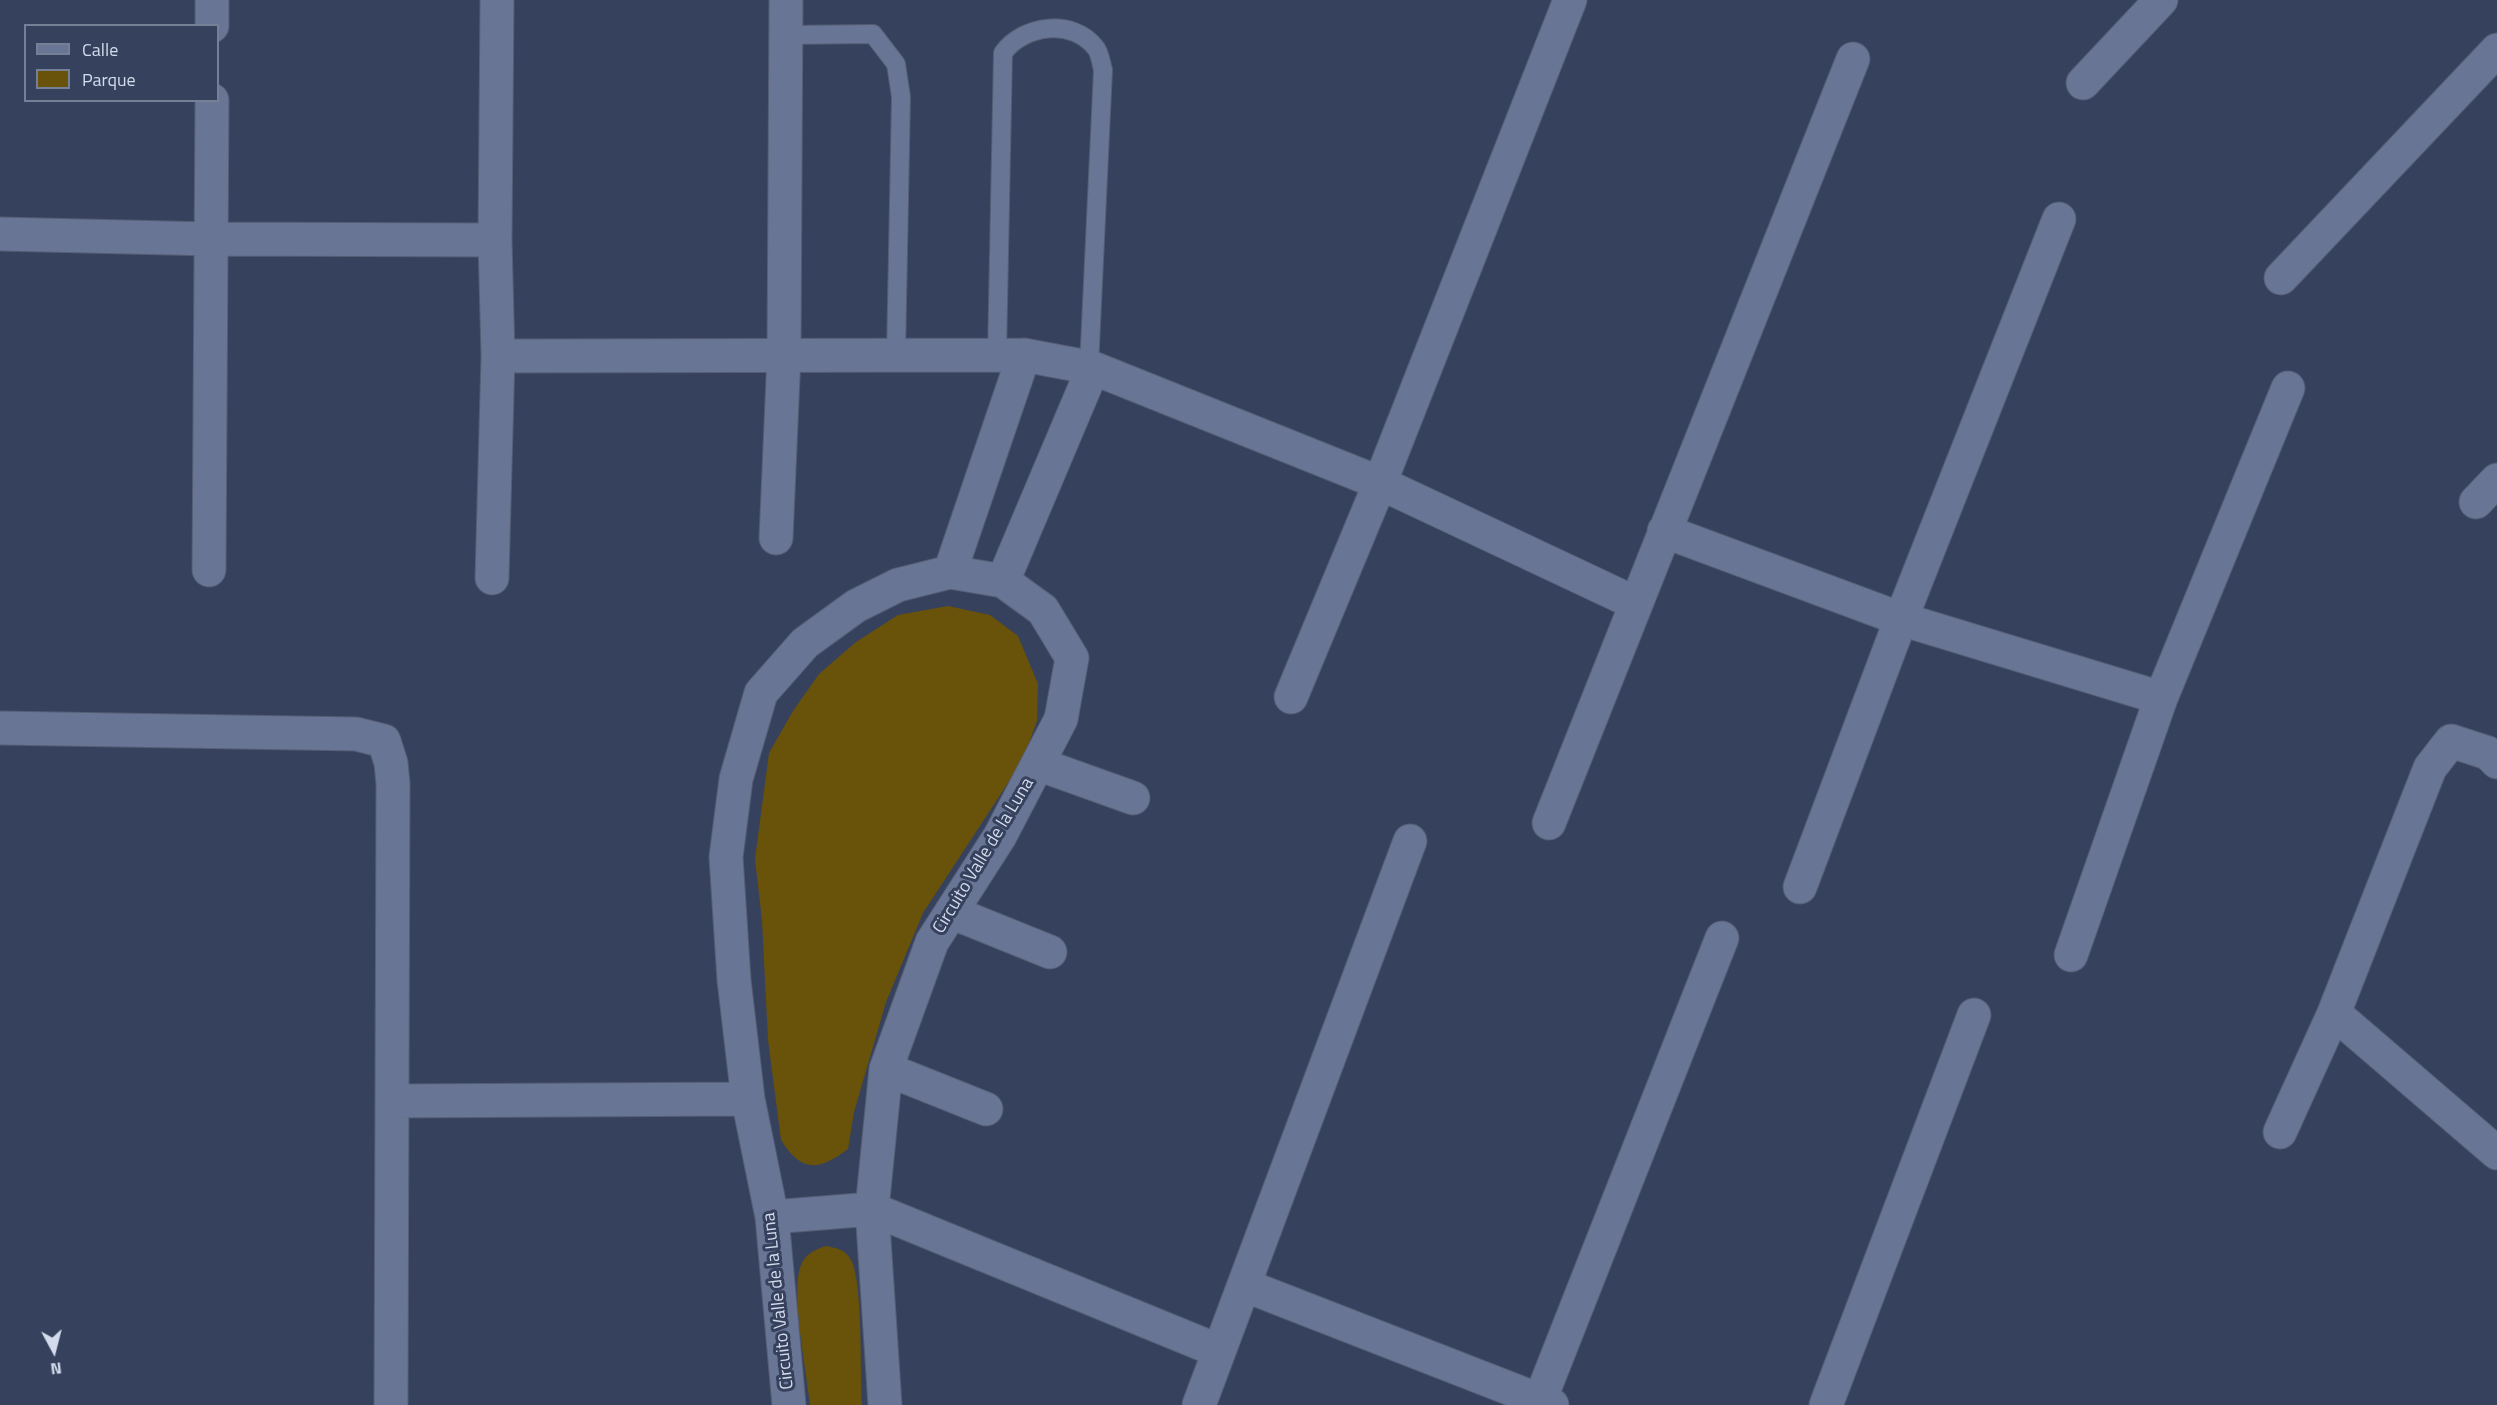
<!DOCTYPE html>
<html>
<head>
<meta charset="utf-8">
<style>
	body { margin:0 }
	#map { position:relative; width:2497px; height:1405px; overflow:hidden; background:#36415d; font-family:"Titillium Web",sans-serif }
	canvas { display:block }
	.legend { position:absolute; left:24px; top:24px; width:195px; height:78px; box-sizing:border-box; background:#36415d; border:2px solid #757f96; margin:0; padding:8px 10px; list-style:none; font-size:18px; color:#d3dbec }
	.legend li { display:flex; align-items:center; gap:12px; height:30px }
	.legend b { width:30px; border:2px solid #757f96 }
	.north { position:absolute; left:24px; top:1321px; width:60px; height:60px; -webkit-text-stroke:4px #36415d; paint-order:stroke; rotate:173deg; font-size:16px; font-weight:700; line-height:24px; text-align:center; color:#d3dbec }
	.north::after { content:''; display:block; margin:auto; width:21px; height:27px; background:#d3dbec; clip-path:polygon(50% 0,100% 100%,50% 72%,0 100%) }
</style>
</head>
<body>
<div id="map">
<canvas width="2497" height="1405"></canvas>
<ul class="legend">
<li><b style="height:8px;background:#697594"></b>Calle</li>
<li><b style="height:16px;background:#69520a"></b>Parque</li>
</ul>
<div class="north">N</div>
</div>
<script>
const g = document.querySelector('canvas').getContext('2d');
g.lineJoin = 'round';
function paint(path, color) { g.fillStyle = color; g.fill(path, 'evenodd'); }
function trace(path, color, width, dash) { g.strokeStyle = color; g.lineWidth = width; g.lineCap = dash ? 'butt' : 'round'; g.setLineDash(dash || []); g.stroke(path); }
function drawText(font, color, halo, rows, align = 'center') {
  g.font = font + ' "Titillium Web",sans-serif'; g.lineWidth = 6; g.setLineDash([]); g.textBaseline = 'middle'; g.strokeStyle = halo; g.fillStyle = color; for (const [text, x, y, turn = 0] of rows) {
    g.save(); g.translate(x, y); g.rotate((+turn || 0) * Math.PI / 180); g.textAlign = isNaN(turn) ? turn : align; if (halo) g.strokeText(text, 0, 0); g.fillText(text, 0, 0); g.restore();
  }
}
paint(new Path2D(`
	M948,606L990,615L1018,636L1038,684L1037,721L1023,760L923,913L886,1002L854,1112L848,1149C820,1170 802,1174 781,1140L768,1040L762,921L755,859L769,753L793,711L819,674L856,642L898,615Z
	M826,1246C837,1248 847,1250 852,1262C863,1288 860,1373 862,1405H810C807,1372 790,1293 801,1265C805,1254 816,1249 826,1246Z`), '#69520a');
const lane = new Path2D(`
	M786,35L873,34L896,64L901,97L896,355
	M997,355L1003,53C1023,25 1072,18 1095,47C1100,52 1101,63 1103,70L1089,367`);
const street = new Path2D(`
	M212,26V0
	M2083,83L2161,0
	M0,234L211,239L495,240
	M2281,278L2497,50
	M498,356L1024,355L1093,368L1380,483L1635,603
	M2476,502L2497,480
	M1664,531L1901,619L2161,698
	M776,538L784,355L786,0
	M209,570L212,100
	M950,572L1024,355
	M492,578L498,356L495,240L497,0
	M1003,581L1093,368
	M1291,697L1380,483L1570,0
	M0,728L356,734L384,741L391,763L393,784L391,1405
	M1038,764L1133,798
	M1549,823L1853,59
	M1800,887L1901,619L2059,219
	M951,912L1050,952
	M2071,955L2161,698L2288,388
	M2334,1013L2497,1153
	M886,1069L986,1109
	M392,1101L748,1099
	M2280,1132L2334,1013L2430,768L2451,741L2488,753L2497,762
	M772,1217L872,1209L1219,1351
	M1244,1285L1552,1405
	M1540,1400L1722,938
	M789,1405L772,1217L748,1099L734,980L726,857L736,779L761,693L805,643L856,606L898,585L950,572L1003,581L1043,610L1072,658L1061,719L1000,836L932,942L886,1069L872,1209L885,1405
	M1199,1405L1410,841
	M1826,1405L1974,1015`);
trace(lane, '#545d74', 20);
trace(street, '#545d74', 35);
trace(lane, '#697594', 18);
trace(street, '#697594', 33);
drawText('18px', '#d3dbec', '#36415d', [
	["Circuito Valle de la Luna",984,856,-59],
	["Circuito Valle de la Luna",779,1301,-96]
]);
</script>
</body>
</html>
